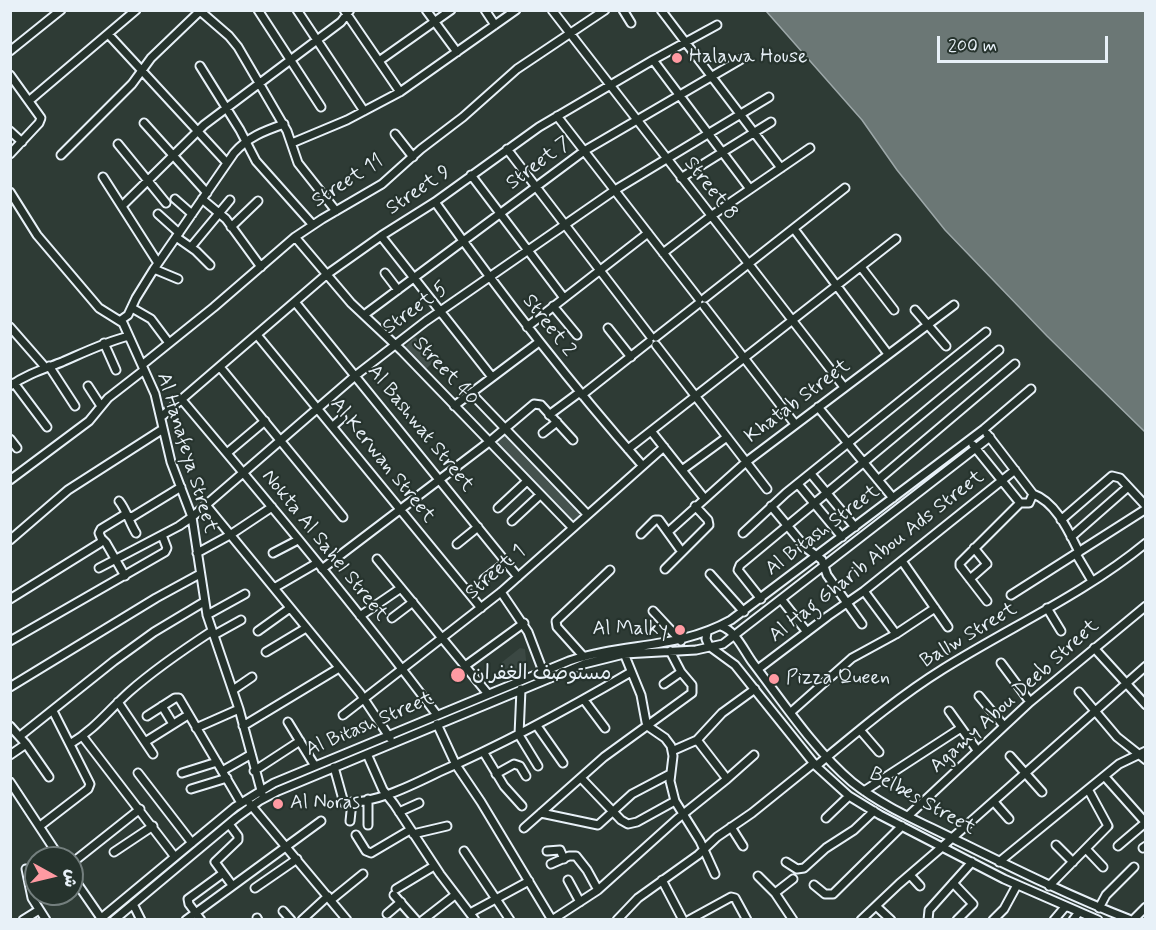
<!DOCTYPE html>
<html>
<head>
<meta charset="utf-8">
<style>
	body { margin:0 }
	#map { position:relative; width:1156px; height:930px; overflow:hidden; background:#2e3b35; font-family:Mynerve,"Playpen Sans Arabic",sans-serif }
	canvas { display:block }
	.frame { position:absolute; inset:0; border:12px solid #e8f1f8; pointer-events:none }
	.north { position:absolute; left:24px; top:846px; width:60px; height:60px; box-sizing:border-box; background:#26332d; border:2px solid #747f7e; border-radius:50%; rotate:98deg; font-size:16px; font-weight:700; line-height:24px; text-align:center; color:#e8f1f8 }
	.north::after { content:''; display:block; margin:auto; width:21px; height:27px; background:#ff9aa2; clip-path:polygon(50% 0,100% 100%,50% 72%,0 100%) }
	.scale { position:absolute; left:937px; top:36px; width:171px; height:27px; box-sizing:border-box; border:3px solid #e8f1f8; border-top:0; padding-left:8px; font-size:18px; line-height:21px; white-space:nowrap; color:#e8f1f8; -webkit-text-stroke:4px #26332d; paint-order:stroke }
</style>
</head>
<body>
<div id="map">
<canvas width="1156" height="930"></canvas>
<div class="frame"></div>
<div class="north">ش</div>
<div class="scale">200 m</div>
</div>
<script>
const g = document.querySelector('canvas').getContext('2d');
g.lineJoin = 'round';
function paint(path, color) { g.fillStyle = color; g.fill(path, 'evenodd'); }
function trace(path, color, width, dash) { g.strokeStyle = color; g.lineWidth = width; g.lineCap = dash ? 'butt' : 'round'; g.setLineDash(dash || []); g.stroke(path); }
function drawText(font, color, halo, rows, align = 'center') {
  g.font = font + ' Mynerve,"Playpen Sans Arabic",sans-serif'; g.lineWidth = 4.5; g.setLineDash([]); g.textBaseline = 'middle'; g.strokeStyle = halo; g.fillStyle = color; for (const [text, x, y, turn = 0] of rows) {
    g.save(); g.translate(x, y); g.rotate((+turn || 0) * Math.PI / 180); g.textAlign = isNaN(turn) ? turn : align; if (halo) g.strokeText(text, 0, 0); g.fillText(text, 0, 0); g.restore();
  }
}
paint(new Path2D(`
	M520,648L525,649L527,671L523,673L504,671L501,663Z`), '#3b4843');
paint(new Path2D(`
	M415,337L436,359L425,370L404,348Z
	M505,433L583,513L571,524L492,443Z`), '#45524e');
const water = new Path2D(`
	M766,11H1145V432L1047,336L945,230L897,170L862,120Z`);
paint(water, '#6b7775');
trace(water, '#9da8a9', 1.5);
const minor = new Path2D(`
	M199,10L229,36L238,47L287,131L298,163L336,211
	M258,10L321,107
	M297,10L364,111
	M344,10L400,92
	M426,10L457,52
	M485,10L495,25
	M552,10L844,387
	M623,10L631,23
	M661,10L781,168
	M109,35L227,163
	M10,51L61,10
	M653,60L750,189
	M379,61L451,10
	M200,66L240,130L256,161L313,225
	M10,75L41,118L39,123L10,154
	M30,100L136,10
	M557,116L699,299
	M144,123L207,193
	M10,131L22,142
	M395,134L413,157
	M292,143L347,120L400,92L516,10
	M118,144L166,203
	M507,149L651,337
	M61,155L132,84L151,58L200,11
	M471,175L564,298
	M103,177L158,263
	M681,178L771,122
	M10,192L37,235L99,308L123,323L155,394L171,462L192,517L207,615L239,709L262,794
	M175,199L192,214
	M202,199L226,219L261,267
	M435,202C500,293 568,381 642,465
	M122,206L204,125L341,22L350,10
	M158,214L179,233
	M231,227L258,201
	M794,229L888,354
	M381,236L492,377
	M176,237L196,251L210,265
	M295,237L351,303L402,351L572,527
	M191,247L230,200
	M663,253L711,216L810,148
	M861,267L894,310
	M154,269L178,279
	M385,273L398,290
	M705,298L845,188
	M295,302L518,577
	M553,306L577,335
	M704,306L795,424
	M132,308L151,319L169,343
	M915,310L946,346
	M364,315L584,151L745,57
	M121,320L128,315L136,298L154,269L234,153C248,137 264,131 284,124
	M10,327L45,367
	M527,327L648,233
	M608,328L631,357
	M257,335L481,608
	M656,337L698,304
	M104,343L116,370
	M656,345L767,489
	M142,365L214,307L295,237L322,219L382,184L421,149L463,117L517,69L605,10
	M49,366L75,406
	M220,367L343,517
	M14,383L47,427
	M10,386C27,374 44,369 62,362C85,352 105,342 129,336
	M88,386L101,406
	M471,393L587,514
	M582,395L649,342
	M182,400C269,503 356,607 437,715
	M454,406L539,342
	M818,407L893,498
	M549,415L580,392
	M161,417L326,275L381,236L435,202L539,127L653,60L717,25
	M333,426L342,418
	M651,431L704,498
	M543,433L557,422
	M987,434L1033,494C1056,502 1069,532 1079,552
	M10,439L17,448
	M973,445L1020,503H1029L1033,494
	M628,449L896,239
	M227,453L265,421
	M682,470L727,437
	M811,474L855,527
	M10,480L89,421L108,398L144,370
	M878,480L1015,364
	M798,484L842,537
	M119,501C127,511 129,522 136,533
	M206,505L360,693L390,738
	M771,506L806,548L822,560L827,575L862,624
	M498,508L527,481
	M1061,520L1112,476L1120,478L1146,506
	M512,521L540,495
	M668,532L746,462L954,305
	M743,533L786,493L986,332
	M641,534L655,520H659L682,552
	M1071,537L1128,487
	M102,539L106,543L125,576
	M10,540L68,490L163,429
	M457,544L478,527
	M197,553L230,535L272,507
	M273,553L298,540
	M1076,554L1092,581
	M377,559L488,694
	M902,561L948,627
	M99,568L179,526L192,517L355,376L426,321L615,190L769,97
	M322,569L489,442L534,404L541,405L573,440
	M665,569L709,525L708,520L695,506
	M710,574L744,612
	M484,579L506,562
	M970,579L987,564L974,548
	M274,588L317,563
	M864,591L896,634
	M501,592L528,632L544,674
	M1011,595L1146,509
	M10,599L100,543L102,540L99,533L101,529L124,515L132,517L181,487
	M761,599L738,570L740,565L999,350
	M781,599L807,632
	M987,601L960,566V563L1020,503
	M1047,608L1061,631
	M653,611L681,641
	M207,615L245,594
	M360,616L401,588
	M392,618L413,602
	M721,626C736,631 744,651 753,663C782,701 816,752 852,782C882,806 918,821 952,838C1011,867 1069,896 1131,920
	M258,631L290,608
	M707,632L706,639L709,646L735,665L816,766L849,796L880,815L1004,879L1098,920
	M214,635L241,620
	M10,641L165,552L167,548L162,535
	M1094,648L1146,705
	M623,651L641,695L646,722L649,727L665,738L671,746L673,756L670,781L675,801L700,841L715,874
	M266,652L306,628
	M583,656L557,627L556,621L610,570
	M1001,663L1030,702
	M465,666L524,623
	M758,669L828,616L864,591L1015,470
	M664,684L681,672
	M10,687L156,598L200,574
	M521,689L519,735L538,766
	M233,690L252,677
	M1079,692L1117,737L1146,760
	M979,696L1004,726
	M584,700L605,728
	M118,702L153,754
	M162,706L173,724
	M949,711L977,750
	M791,712L852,658L896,634L935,608
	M343,715L501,592L664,447
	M147,716L175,698H179L241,803
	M288,722L315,766
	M437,724L456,765L481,802L552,920
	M10,726L26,744L49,777
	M243,726L339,668
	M537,726L563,763
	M196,728L239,709
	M860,730L879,752
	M20,736L114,661L154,632L204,602
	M83,737L175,857
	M697,740L727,779
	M145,742L188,715
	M70,744C94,730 109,710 129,692C155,669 183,650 212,631
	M672,751L697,740L722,713L755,689
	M484,753L504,786L522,806
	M367,754L383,790L394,804L440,874L475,920
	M10,755L26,744
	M1010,756L1042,792
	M816,766C857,732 898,697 943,669C1010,627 1084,594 1146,543
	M334,767L344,803C377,803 410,786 439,772C506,743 568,709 631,672
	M222,771L250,755
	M254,771L300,741
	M138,773L192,843
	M182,773L217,762
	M496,774L514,764L520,766L526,776
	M1105,777L1146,823
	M581,778L621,820L628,824L637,822L675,801
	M10,782L60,858
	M191,789L227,778
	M864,791L961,728
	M994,802L1009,819
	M250,804L347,920
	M399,812L419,803
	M541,813L598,825L632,794L670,774
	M908,816L1030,702L1146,606
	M826,818L849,796
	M350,821L352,802
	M229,824L238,836V840L215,862L232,885
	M368,825V799
	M40,826L88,789L90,784L53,711
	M731,827L743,846
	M524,828L604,757L692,693V685L681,672L670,651
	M413,834L447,826
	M356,835L366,851L371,853L410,830
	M1056,845L1073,862
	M1118,846L1145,823
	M1143,848L1146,846
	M1086,849L1103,867
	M464,851L510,920
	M547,851L560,850L564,859
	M114,852L153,826
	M786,862L797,869L804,868L826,848L854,830L874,811
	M999,862L1119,764L1146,751
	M72,863L140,809
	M551,864L569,856H576L587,870L598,890
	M26,869L32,898L46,920
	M910,875L920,886
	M72,876L101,918
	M758,876L775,893L793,920
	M568,880L580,902
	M662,880L683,920
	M953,883L973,904L957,920
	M814,885L825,894H833L902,826
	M1049,886L1108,826L1089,791
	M255,888L297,859
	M396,889L434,866
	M775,893L793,879
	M394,895L416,920
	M331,900L363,874
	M133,904L141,920
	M876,906L891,920
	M1099,908L1106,895L1134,867
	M283,911L291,920
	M470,913L529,881
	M387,914L401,902
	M257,918L258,920
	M23,920L39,910
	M99,920L235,807L274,783L569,661C625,642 677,650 731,620L984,429L1031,389
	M114,920L236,818L259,801L278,791L584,664L624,654L696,650L723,644L990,437
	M186,920L321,821
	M201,920L189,904L188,899L222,874
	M302,920L328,896
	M423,920L455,895
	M552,920L598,890L677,819L727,779L754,755
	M617,920L638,898L698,855L717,837L752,813L814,763
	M689,920L731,897L735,898L747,920
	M861,920L899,884L942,847L1146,666
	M928,920L929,910L972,862
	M993,920L1004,909L1017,885
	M1054,920L1065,907
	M1073,920L1079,912
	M1133,920L1146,907`);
trace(minor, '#e8f1f8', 11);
trace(minor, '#26332d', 7);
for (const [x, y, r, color] of [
	[677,58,6,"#ff9aa2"],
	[680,630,6,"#ff9aa2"],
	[458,675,8,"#ff9aa2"],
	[774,679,6,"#ff9aa2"],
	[278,804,6,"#ff9aa2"]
]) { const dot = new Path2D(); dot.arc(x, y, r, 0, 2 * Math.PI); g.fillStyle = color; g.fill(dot); trace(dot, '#26332d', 2); }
drawText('20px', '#e8f1f8', '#26332d', [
	["Halawa House",689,58],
	["Al Malky",668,630,"right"],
	["مستوصف الغفران",472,675],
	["Pizza Queen",786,679],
	["Al Noras",290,804]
], 'left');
drawText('20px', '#e8f1f8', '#26332d', [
	["Street 7",539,164,-37],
	["Street 11",348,182,-33],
	["Street 8",710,189,52],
	["Street 9",419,191,-34],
	["Street 5",416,309,-36],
	["Street 2",548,326,52],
	["Street 40",445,372,47],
	["Khatab Street",798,402,-37],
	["Al Bashwat Street",420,429,51],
	["Al Hanafeya Street",186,453,73],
	["Al Kerwan Street",382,461,51],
	["Al Bitash Street",823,531,-37],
	["Nokta Al Sahel Street",324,546,51],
	["Al Hag Gharib Abou Ads Street",877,557,-38],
	["Street 1",496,573,-41],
	["Ballw Street",969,636,-31],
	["Agamy Abou Deeb Street",1015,697,-42],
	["Al Bitash Street",370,725,-23],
	["Belbes Street",922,802,29]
]);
</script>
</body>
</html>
